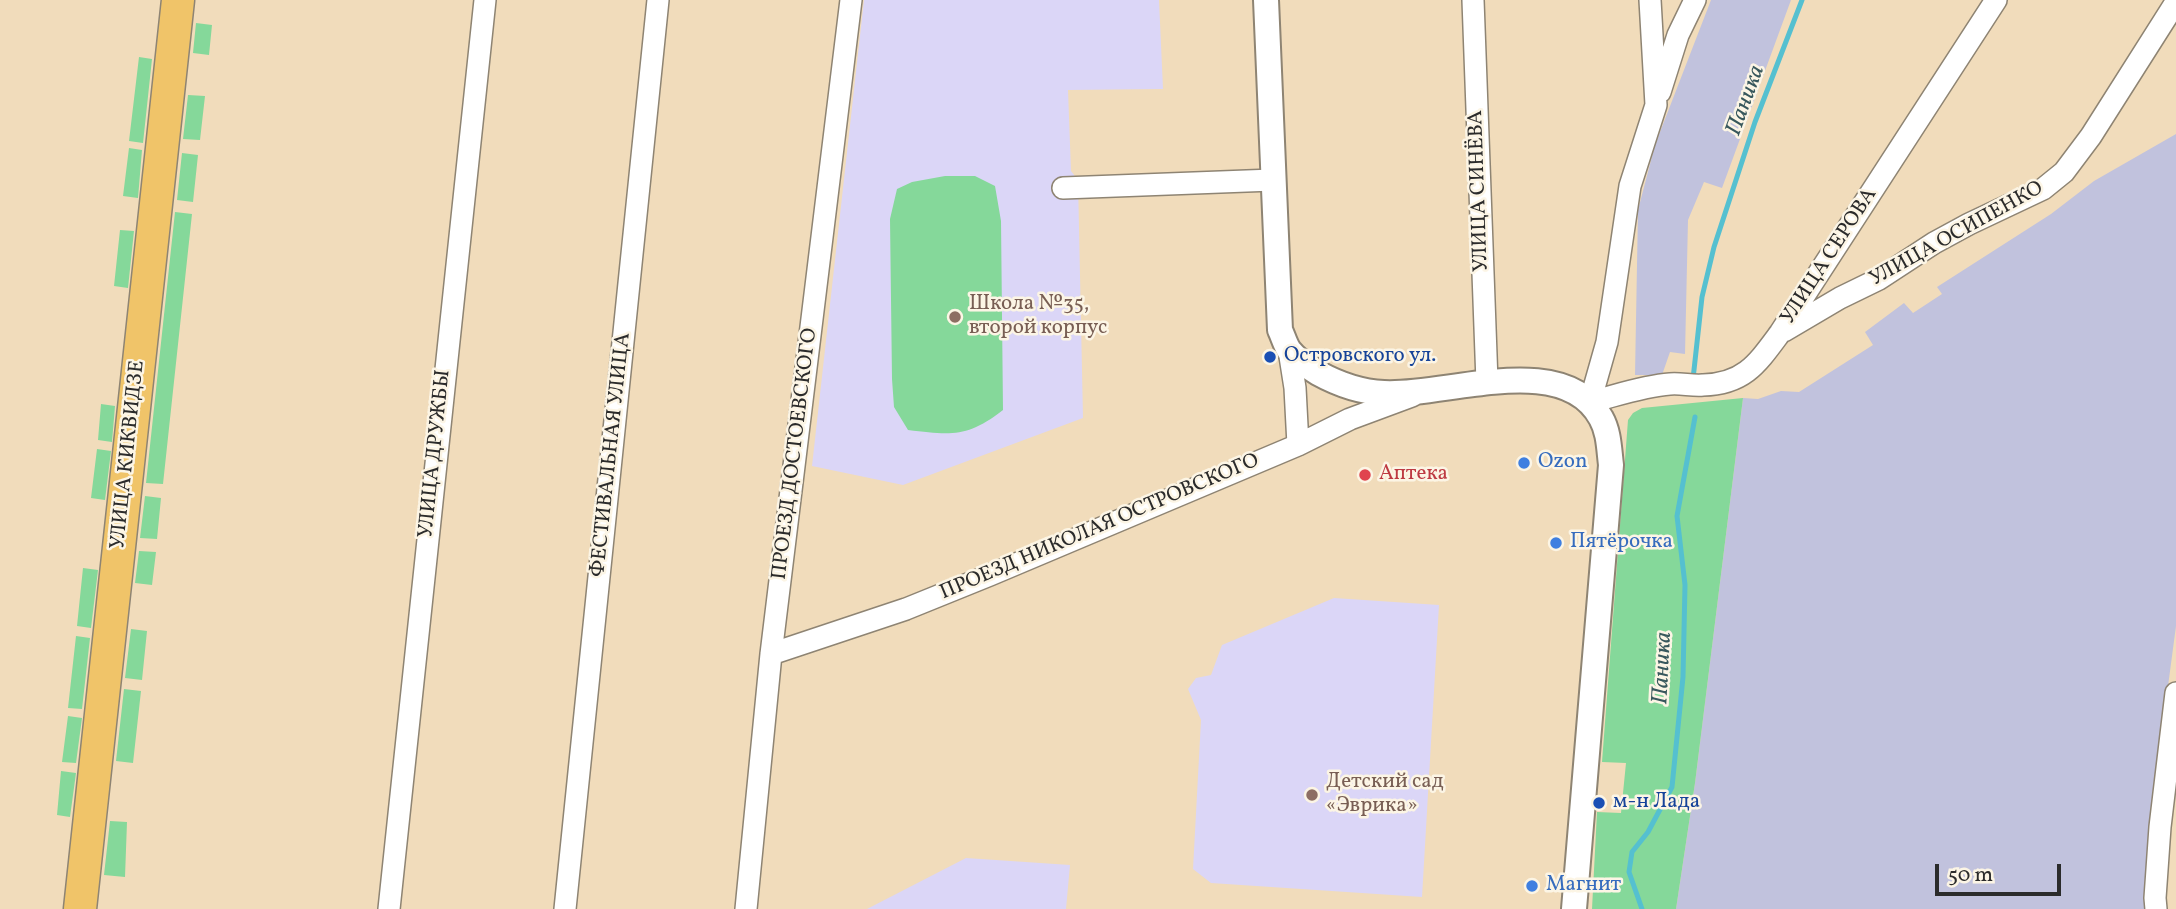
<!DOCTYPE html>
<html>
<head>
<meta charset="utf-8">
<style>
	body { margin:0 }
	#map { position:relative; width:2176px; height:909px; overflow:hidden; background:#f1dcbb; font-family:Vollkorn,serif }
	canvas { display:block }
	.scale { position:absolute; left:1935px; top:864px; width:126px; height:32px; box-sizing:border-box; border:4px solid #2b2b2b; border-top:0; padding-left:9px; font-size:21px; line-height:24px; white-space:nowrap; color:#2b2b2b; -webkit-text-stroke:5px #fcf5e5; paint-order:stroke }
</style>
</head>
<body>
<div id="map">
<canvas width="2176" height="909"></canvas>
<div class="scale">50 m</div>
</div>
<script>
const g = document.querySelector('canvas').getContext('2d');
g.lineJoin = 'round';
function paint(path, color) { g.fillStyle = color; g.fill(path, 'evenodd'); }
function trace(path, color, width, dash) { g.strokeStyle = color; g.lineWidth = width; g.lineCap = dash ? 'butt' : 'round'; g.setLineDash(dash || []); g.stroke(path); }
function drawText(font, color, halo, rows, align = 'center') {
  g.font = font + ' Vollkorn,serif'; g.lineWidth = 5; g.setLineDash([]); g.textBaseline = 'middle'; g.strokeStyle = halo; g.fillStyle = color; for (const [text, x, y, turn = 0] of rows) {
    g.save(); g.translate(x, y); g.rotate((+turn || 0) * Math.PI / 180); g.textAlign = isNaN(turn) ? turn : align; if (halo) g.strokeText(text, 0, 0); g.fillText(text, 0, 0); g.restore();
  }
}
paint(new Path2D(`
	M864,0H1159L1163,89L1068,90L1071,171L1078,180L1083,418L903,485L812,466Z
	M1334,598L1439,605L1422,897L1211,883L1193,869L1201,720L1188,689L1196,678L1211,675L1222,645Z
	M966,858L1070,865L1066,909H867Z`), '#dbd6f7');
paint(new Path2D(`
	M1711,0H1791L1722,188L1704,182L1688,220L1685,354L1670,352L1662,375H1635L1638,210L1655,145Z
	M2176,134V626L2157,769L2147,909H1676L1695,783L1743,398L1758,399L1781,391L1799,392L1873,345L1865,332L1904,303L1913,313L1942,294L1937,287L2051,214L2094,181Z`), '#c1c2dd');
paint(new Path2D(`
	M196,23L212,25L209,55L193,53Z
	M139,57L152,59L143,143L129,141Z
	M188,95L205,96L200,140L183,139Z
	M129,148L142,150L138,198L123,196Z
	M182,153L198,155L193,202L177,200Z
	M945,176H975L995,186L1001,221L1003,410C967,438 951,435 908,430L894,407L892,379L890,219L897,189L912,182Z
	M175,212L192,214L163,484L146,483Z
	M120,230L134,231L128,288L114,286Z
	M1743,398L1695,783L1676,909H1592L1597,812L1621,813L1626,763L1602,762L1628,420L1633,413L1642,408Z
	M101,404L115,406L112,442L98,440Z
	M97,449L111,451L105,500L91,498Z
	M145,496L161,498L157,539L140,538Z
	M139,551L156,552L152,585L135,583Z
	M83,568L98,570L91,628L77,626Z
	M131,629L147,631L142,680L125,678Z
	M76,636L90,638L82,709L68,708Z
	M124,689L141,691L133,763L116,761Z
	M68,716L82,718L76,763L62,762Z
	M61,771L76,773L70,817L57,815Z
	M110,821L127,822L125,877L104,875Z`), '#85d89a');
trace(new Path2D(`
	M1693,379L1702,297L1714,247L1755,122L1802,0
	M1642,909L1629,872L1632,852L1648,832L1672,787L1683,677L1685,585L1677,516L1695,417`), '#55c0d0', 5);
const minor = new Path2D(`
	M1473,0L1487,382
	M1650,0L1656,105L1630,186L1607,342L1590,402C1615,396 1643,386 1670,384C1681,383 1692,386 1703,385C1744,384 1757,364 1780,333L1996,0
	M1660,92L1678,35L1695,0
	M1063,188L1273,180
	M1784,331L1840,298L1879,279L1934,243L1969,224L2043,189L2064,172L2091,136L2176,2
	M1289,350L1295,388L1298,445
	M771,654L906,609L990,575L1298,445L1350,419L1412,396
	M389,909L485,0
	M565,909L658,0
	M746,909L771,654L851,0
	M2156,909L2155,898L2160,827L2176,693`);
const tertiary = new Path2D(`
	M1266,0L1280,330C1283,336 1285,344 1289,350C1296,359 1308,367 1318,373C1338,384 1361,392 1384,393C1445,397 1564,349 1601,418C1609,432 1609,449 1611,465L1574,909`);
const primary = new Path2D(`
	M80,909L178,0`);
trace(minor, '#8e8473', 24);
trace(tertiary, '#8e8473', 28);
trace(primary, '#8e8473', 35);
trace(minor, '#fff', 21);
trace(tertiary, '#fff', 24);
trace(primary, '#f0c469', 32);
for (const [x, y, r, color] of [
	[955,317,7,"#8d6e63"],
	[1270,357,7,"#1a4fb4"],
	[1524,463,7,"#3f7fe0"],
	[1365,475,7,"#e0444e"],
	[1556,543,7,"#3f7fe0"],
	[1312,795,7,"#8d6e63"],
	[1599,803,7,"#1a4fb4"],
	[1532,886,7,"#3f7fe0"]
]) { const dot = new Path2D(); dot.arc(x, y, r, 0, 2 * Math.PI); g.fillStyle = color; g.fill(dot); trace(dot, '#fcf5e5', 2.5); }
drawText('21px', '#2b2b2b', '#fcf5e5', [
	["УЛИЦА СИНЁВА",1480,191,-92],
	["УЛИЦА ОСИПЕНКО",1957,235,-29],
	["УЛИЦА СЕРОВА",1830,257,-57],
	["УЛИЦА ДРУЖБЫ",436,454,-84],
	["ПРОЕЗД ДОСТОЕВСКОГО",796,454,-83],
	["УЛИЦА КИКВИДЗЕ",129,455,-84],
	["ФЕСТИВАЛЬНАЯ УЛИЦА",612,455,-84],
	["ПРОЕЗД НИКОЛАЯ ОСТРОВСКОГО",1100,528,-23]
]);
drawText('21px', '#785e54', '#fcf5e5', [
	["Школа №35,",969,305],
	["второй корпус",969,329],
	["Детский сад",1326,783],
	["«Эврика»",1326,807]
], 'left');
drawText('21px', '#164399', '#fcf5e5', [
	["Островского ул.",1284,357],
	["м-н Лада",1613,803]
], 'left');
drawText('21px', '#366cbe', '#fcf5e5', [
	["Ozon",1538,463],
	["Пятёрочка",1570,543],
	["Магнит",1546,886]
], 'left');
drawText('21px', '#be3a42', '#fcf5e5', [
	["Аптека",1379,475]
], 'left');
drawText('italic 23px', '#38585d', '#fcf5e5', [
	["Паника",1747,101,-70],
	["Паника",1664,668,-87]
]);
</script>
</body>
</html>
